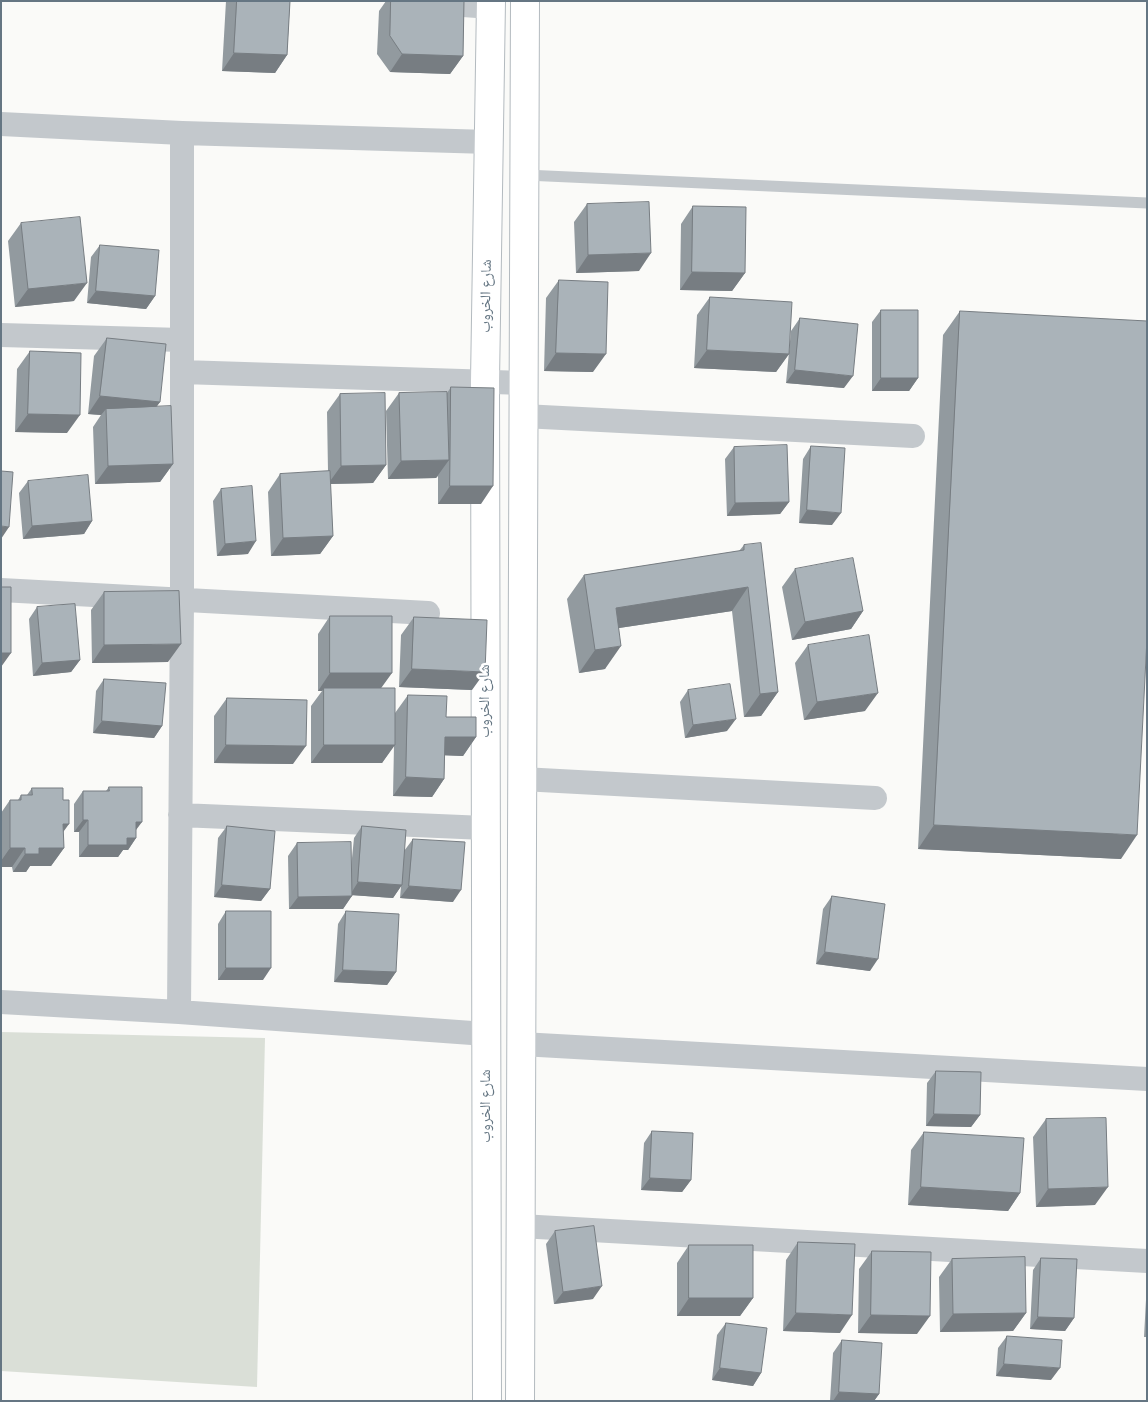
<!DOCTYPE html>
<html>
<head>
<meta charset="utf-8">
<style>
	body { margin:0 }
	#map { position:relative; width:1148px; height:1402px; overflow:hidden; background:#fafaf8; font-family:"IBM Plex Sans",sans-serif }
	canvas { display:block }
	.frame { position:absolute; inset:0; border:2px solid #657683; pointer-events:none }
</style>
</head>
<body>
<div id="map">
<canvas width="1148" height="1402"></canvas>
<div class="frame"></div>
</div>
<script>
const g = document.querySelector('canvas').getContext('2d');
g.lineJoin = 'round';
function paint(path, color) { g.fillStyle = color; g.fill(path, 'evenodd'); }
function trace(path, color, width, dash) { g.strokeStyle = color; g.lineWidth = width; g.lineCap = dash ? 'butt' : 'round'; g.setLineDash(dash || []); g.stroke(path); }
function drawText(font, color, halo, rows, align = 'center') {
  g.font = font + ' "IBM Plex Sans","Noto Naskh Arabic",sans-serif'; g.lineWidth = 5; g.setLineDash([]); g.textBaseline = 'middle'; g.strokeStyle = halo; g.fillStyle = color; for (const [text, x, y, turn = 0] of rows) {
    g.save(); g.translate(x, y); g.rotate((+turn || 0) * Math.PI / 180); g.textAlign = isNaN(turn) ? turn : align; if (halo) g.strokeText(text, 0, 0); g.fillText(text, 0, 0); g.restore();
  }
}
paint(new Path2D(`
	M1,1032L265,1038L257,1387L1,1371Z`), '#dadfd7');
const secondary = new Path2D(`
	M487,1401L485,381L491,1
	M520,1401L525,1`);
trace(secondary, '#b3babf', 30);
trace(new Path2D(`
	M525,175L1147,203`), '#c3c8cc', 11);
trace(new Path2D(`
	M408,1L491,7
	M1,124L182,133L489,142
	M1,335L182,340
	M182,372L524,383
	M523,416L913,436
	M1,590L428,613
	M522,779L875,798
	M180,815L485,828
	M1,1002L179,1012L486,1034
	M179,1012L182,599V133
	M521,1044L1147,1079
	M520,1226L1147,1261`), '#c3c8cc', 24);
trace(secondary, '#fff', 28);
paint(new Path2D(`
	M226,1H290L287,55L275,73L222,71Z
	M386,1H464L463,56L450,74L390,72L377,54L379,11Z
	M587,204L639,271L576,273L574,222Z
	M693,206L745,273L732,291L680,290L681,224Z
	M21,223L74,301L15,307L8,241Z
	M100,245L155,296L146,309L87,303L91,257Z
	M559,280L593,372L544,371L546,298Z
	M710,297L789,354L776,372L694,368L697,315Z
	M881,310L918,378L909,391H872V322Z
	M960,311L1121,859L918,849L943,335Z
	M800,318L844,388L786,383L791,331Z
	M107,338L160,402L156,407L173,464L160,482L95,484L93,427L101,415L88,414L94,356Z
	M30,351L67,433L15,432L17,369Z
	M451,387L481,504H438V476L436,478L388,479L386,411L399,393H447Z
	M340,394L386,465L373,483L330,484L333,536L320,554L271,556L268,492L280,474L328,471L327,412Z
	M811,446L832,525L799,523L803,459Z
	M734,447L789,502L780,514L727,516L725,459Z
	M28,481L92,521L84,534L23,539L19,493Z
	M221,489L248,554L217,556L213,501Z
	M744,545L778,692L761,716L744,717L732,611L619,628L605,669L579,673L567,599L584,575L739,551Z
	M795,569L863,611L851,629L792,640L782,587Z
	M104,592L168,662L92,663L91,610Z
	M37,607L80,660L71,672L33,676L29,619Z
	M330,616L381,688L395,713L408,695L446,717L476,737L463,756L445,755L444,779L432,797L393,796L394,745L382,763H311V706L322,691H318V634Z
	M414,617L472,690L399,687L401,635Z
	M808,645L865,711L804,720L795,663Z
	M104,679L162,726L154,738L93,733L96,691Z
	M688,690L727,731L685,738L680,702Z
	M227,698L293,764L214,763V716Z
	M109,787L136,830V838L128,850H123L118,857H79V832H74V804L83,791H106Z
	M32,788L63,832L64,848L51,866H30L26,872H13L12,867H1V813L10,800H18L21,795H27Z
	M227,826L270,889L261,901L214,897L218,838Z
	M362,826L404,851L413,839L453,902L400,898L401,886L393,898L352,895L343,909H289L288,856L297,843L351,868L354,838Z
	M832,896L870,971L816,964L823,909Z
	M226,911L263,980H218V924Z
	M346,911L396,972L387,985L334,982L338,924Z
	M936,1071L980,1115L971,1127L926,1126L927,1083Z
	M1046,1119L1095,1205L1036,1207L1033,1137Z
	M652,1131L691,1180L682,1192L641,1190L644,1143Z
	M924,1132L1020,1193L1008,1211L908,1205L911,1150Z
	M555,1231L593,1299L554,1304L546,1244Z
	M798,1242L840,1333L783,1331L786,1260Z
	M689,1245L753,1298L740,1316H677V1263Z
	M872,1251L917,1334L858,1333L859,1269Z
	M1041,1258L1074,1318L1065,1331L1030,1329L1033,1270Z
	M952,1259L1026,1313L1013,1331L940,1332L939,1277Z
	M1147,1281V1337H1144Z
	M726,1323L761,1373L753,1386L712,1380L717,1335Z
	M1007,1336L1051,1380L996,1376L998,1348Z
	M842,1340L879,1394L874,1401H830L833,1353Z`), '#929a9f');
paint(new Path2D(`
	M234,53L287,55L275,73L222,71Z
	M402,54L463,56L450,74L390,72Z
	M651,253L639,271L576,273L588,255Z
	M692,272L745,273L732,291L680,290Z
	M87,283L74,301L15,307L28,289Z
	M96,291L155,296L146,309L87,303Z
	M707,350L789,354L776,372L694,368Z
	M556,353L606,354L593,372L544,371Z
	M795,370L853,376L844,388L786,383Z
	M881,378H918L909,391H872Z
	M100,396L160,402L147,420L106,409L101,415L88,414Z
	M28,414L80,415L67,433L15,432Z
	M449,460L436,478L388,479L401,461Z
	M173,464L160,482L95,484L108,466Z
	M386,465L373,483L328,484L341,466Z
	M450,486H493L481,504H438Z
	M789,502L780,514L727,516L735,503Z
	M807,510L841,513L832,525L799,523Z
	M92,521L84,534L23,539L32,526Z
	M1,526L9,527L1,539Z
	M333,536L320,554L271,556L283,538Z
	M256,541L248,554L217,556L225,544Z
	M748,587L732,611L599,631L616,608Z
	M863,611L851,629L792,640L805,622Z
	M181,644L168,662L92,663L104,645Z
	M621,646L605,669L579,673L595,650Z
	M1,653H11L1,667Z
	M80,660L71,672L33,676L42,663Z
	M412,669L485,672L472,690L399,687Z
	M330,673H392L379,691L324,688L322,691H318Z
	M778,692L761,716L744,717L760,694Z
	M878,693L865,711L804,720L817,702Z
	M736,719L727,731L685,738L693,725Z
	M102,721L162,726L154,738L93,733Z
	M445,737H476L463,756L433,755Z
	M226,745L306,746L293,764L214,763Z
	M324,745H395L382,763H311Z
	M406,777L444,779L432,797L393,796Z
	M83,820H88L79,832H74Z
	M136,822H142L133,834Z
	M63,824H69L56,842Z
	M934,825L1137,835L1121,859L918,849Z
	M127,838H136L128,850H123L118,857H79L88,845Z
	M10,848H25L12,867H1V861Z
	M39,848H64L51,866H30L26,872H13L25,854Z
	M358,882L402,885L393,898L350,895Z
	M222,885L270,889L261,901L214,897Z
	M409,886L461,890L453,902L400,898Z
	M352,896L343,909H289L298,897Z
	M825,952L878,959L870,971L816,964Z
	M226,968H271L263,980H218Z
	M343,970L396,972L387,985L334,982Z
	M934,1114L980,1115L971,1127L926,1126Z
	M650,1178L691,1180L682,1192L641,1190Z
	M921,1187L1020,1193L1008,1211L908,1205Z
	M1108,1187L1095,1205L1036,1207L1048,1189Z
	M602,1286L593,1299L554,1304L563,1292Z
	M689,1298H753L740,1316H677Z
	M796,1313L852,1315L840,1333L783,1331Z
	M1026,1313L1013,1331L940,1332L953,1314Z
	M871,1315L930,1316L917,1334L858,1333Z
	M1038,1317L1074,1318L1065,1331L1030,1329Z
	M1004,1364L1060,1368L1051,1380L996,1376Z
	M720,1368L761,1373L753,1386L712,1380Z
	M839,1392L879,1394L874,1401H833Z`), '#777d82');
const building = new Path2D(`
	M237,1H290L287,55L234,53Z
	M391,1H464L463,56L402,54L390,36Z
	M649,202L651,253L588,255L587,204Z
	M693,206L746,207L745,273L692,272Z
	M80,217L87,283L28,289L21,223Z
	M100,245L159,250L155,296L96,291Z
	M559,280L608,282L606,354L556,353Z
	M710,297L792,302L789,354L707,350Z
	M881,310H918V378H881Z
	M960,311L1147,321V638L1137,835L934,825Z
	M800,318L858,324L853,376L795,370Z
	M107,338L166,344L160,402L100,396Z
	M30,351L81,353L80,415L28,414Z
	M451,387L494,388L493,486H450Z
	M447,392L449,460L401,461L399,393Z
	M385,393L386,465L341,466L340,394Z
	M171,406L173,464L108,466L106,409Z
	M787,445L789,502L735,503L734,447Z
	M811,446L845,448L841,513L807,510Z
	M1,471L13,472L9,527L1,526Z
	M330,471L333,536L283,538L280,474Z
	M88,475L92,521L32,526L28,481Z
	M252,486L256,541L225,544L221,489Z
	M761,543L778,692L760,694L748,587L616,608L621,646L595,650L584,575L744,550V545Z
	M853,558L863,611L805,622L795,569Z
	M1,587H11V653H1Z
	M179,591L181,644L104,645V592Z
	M75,604L80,660L42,663L37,607Z
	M330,616H392V673H330Z
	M414,617L487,620L485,672L412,669Z
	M869,635L878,693L817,702L808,645Z
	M104,679L166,683L162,726L102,721Z
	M730,684L736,719L693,725L688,690Z
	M324,688H395V745H324Z
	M408,695L447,696L446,717H476V737H445L444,779L406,777Z
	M227,698L307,700L306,746L226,745Z
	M109,787H142V822H136V838H127V845H88V820H83V791H109Z
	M32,788H63V800H69V824H63L64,848H39V854H25V848H10V800H21V795H32Z
	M227,826L275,831L270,889L222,885Z
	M362,826L406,830L402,885L358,882Z
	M413,839L465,842L461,890L409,886Z
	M351,842L352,896L298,897L297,843Z
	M832,896L885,904L878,959L825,952Z
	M226,911H271V968H226Z
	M346,911L399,914L396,972L343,970Z
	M936,1071L981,1072L980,1115L934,1114Z
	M1106,1118L1108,1187L1048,1189L1046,1119Z
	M652,1131L693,1133L691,1180L650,1178Z
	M924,1132L1024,1138L1020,1193L921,1187Z
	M594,1226L602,1286L563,1292L555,1231Z
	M798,1242L855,1244L852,1315L796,1313Z
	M689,1245H753V1298H689Z
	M872,1251L931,1252L930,1316L871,1315Z
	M1025,1257L1026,1313L953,1314L952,1259Z
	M1041,1258L1077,1259L1074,1318L1038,1317Z
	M726,1323L767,1328L761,1373L720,1368Z
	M1007,1336L1062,1340L1060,1368L1004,1364Z
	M842,1340L882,1343L879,1394L839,1392Z`);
paint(building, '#aab3b9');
trace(building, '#777d82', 1);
drawText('15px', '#657683', '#fff', [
	["شارع الخروب",486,296,-89],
	["شارع الخروب",485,701,-90],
	["شارع الخروب",486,1106,-90]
]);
</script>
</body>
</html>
